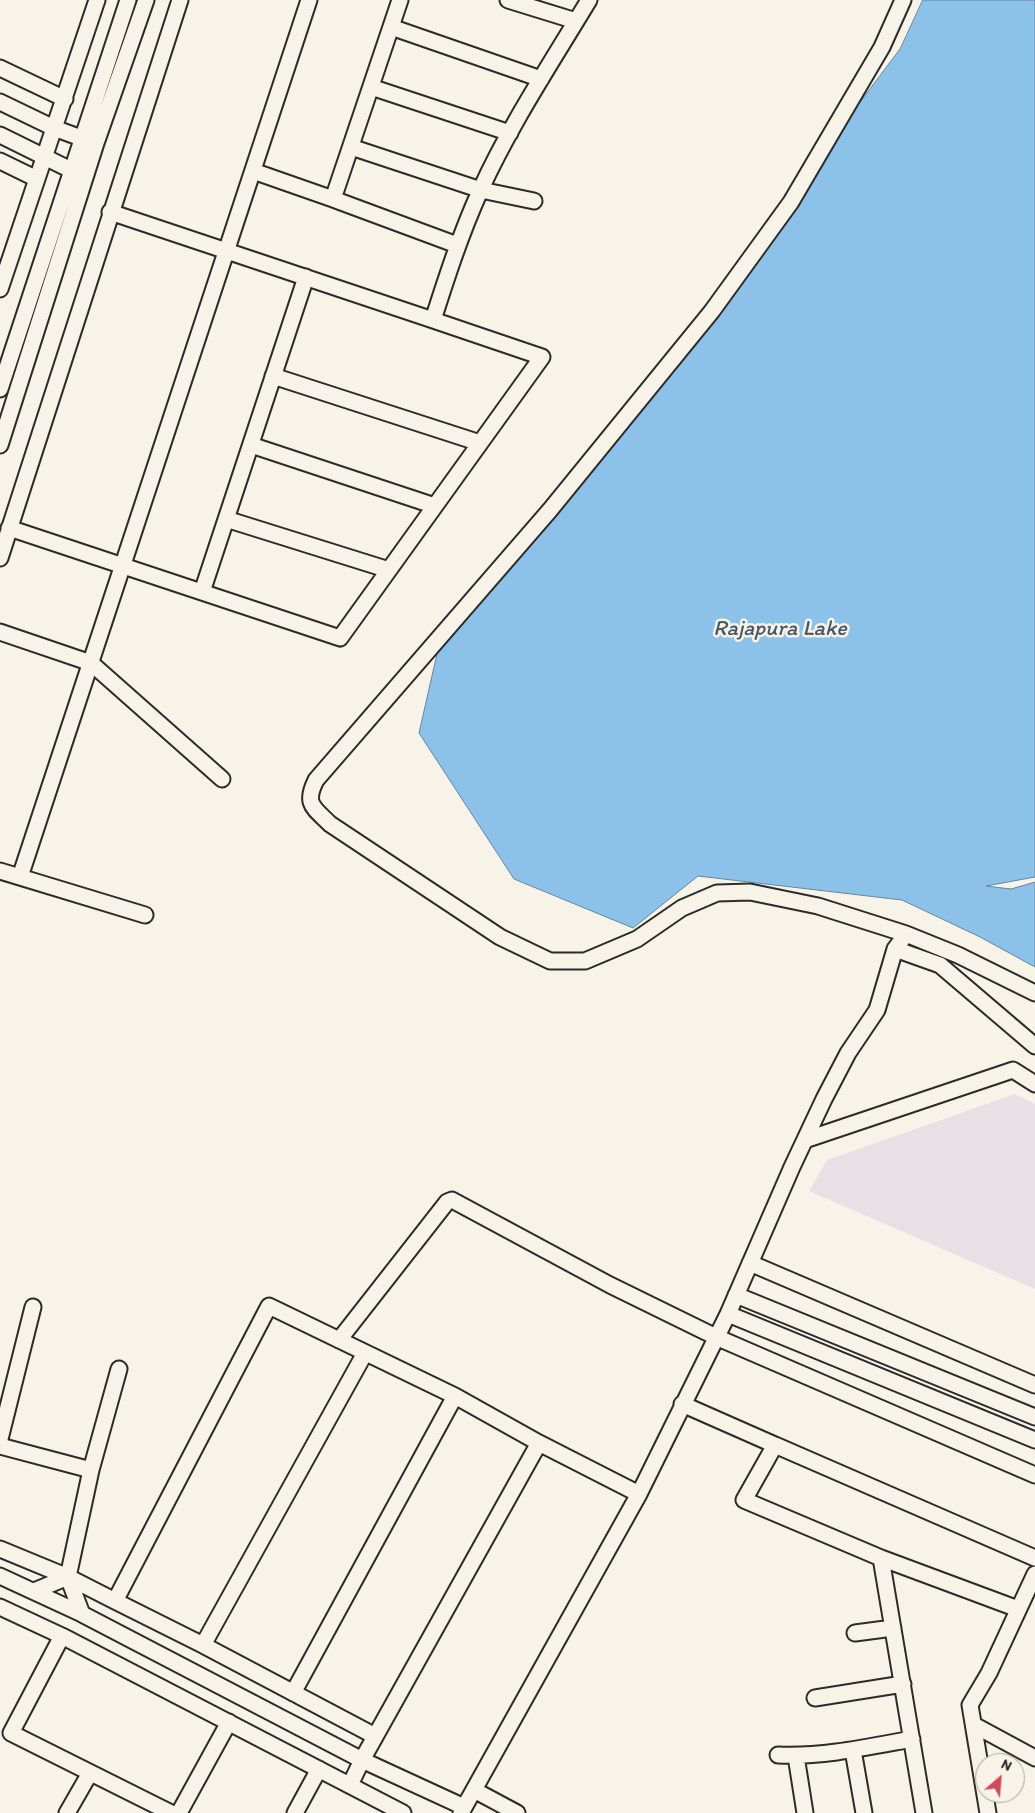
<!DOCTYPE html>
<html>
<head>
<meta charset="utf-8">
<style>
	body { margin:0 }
	#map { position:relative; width:1035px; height:1813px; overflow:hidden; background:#f7f3e8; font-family:Itim,sans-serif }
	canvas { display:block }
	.north { position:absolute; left:975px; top:1753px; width:50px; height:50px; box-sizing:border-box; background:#f7f3e8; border:1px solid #a5a39c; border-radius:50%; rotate:27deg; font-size:14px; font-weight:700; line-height:20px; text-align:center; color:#2b2b2b }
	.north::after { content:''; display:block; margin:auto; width:18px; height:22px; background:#d1495b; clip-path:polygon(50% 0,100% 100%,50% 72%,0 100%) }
</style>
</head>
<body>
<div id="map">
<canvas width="1035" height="1813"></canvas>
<div class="north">N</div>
</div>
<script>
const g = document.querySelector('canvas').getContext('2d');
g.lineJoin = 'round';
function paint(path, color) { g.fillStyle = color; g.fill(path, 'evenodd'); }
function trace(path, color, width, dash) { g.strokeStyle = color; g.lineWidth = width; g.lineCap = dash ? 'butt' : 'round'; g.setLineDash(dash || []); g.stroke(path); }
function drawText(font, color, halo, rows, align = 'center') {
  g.font = font + ' Itim,sans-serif'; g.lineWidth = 5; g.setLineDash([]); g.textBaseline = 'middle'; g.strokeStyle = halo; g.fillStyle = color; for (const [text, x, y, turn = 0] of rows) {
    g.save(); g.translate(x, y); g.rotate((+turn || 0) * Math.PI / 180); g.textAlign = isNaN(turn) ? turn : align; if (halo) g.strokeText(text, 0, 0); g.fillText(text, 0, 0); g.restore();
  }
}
paint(new Path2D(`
	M1015,1094L1035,1104V1289L809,1191L827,1160Z`), '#e9e0e6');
const water = new Path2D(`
	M923,0H1035V877L986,886L1011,889L1035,882V967L980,937L902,900L698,876L633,928L514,879L419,733L444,623L589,462L900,49Z`);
paint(water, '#8cc2ea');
trace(water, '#65869e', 1);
const minor = new Path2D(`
	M508,0L576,21
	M903,0L882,47L791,202L712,311L550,510L316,780C304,804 313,807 330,824L500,937L550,961H585L637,939L682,908L717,893L750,892L818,906L906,934
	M391,27L541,79
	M0,68L65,99
	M371,87L510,133
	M0,102L54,128L92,142
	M0,135L79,174
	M351,147L481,190L534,201
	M0,161L37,179
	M253,171L333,199L400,0
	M333,199L457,245
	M110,212L433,320C447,276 461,233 480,191C510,125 551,63 589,0
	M0,289L97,0
	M273,376L480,443
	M0,389L128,0
	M0,445L96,143L146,0
	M251,445L435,506
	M226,519L389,570
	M9,528L340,638L542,357L433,320
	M0,558L180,0
	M202,592L306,277
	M0,632L91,663L222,779
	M0,871L145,915
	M20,877L309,0
	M895,949L940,965L1035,1046
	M805,1140L1013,1070L1035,1084
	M750,1263L1035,1385
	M736,1295L1035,1417
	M728,1314L1035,1440
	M339,1340L447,1202L452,1200L610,1285L716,1337L1035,1475
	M682,1404L775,1445
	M0,1439L33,1307
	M0,1446L91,1470L68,1577L82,1614
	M91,1470L119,1369
	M0,1549L68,1577L115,1601L203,1645L375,1736
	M881,1558L924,1813
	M0,1576L82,1614L362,1760L464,1807
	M34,1591L68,1577
	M115,1601L269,1306L455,1396L539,1443L639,1494
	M0,1607L62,1636L403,1813
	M1018,1609L881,1558L744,1500L775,1445L1035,1558
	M855,1633L893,1628
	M62,1636L11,1733L171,1813
	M203,1645L365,1353
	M293,1693L455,1396
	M815,1698L903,1684
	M974,1725L1035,1758
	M853,1750L864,1813
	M778,1755C823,1757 868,1747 912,1739
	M796,1756L805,1813
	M350,1785L362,1760L539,1443
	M474,1790L517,1813
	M67,1813L90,1773
	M179,1813L229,1722
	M295,1813L319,1769
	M461,1813L639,1494L728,1314L792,1167L824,1099L848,1053L877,1010L895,949L906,934L958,955L1035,993
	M988,1813L970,1705L989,1673L1035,1574`);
trace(minor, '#2b2b2b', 19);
trace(minor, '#f7f3e8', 15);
drawText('italic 22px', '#485864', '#f7f3e8', [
	["Rajapura Lake",780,629]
]);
</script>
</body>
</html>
